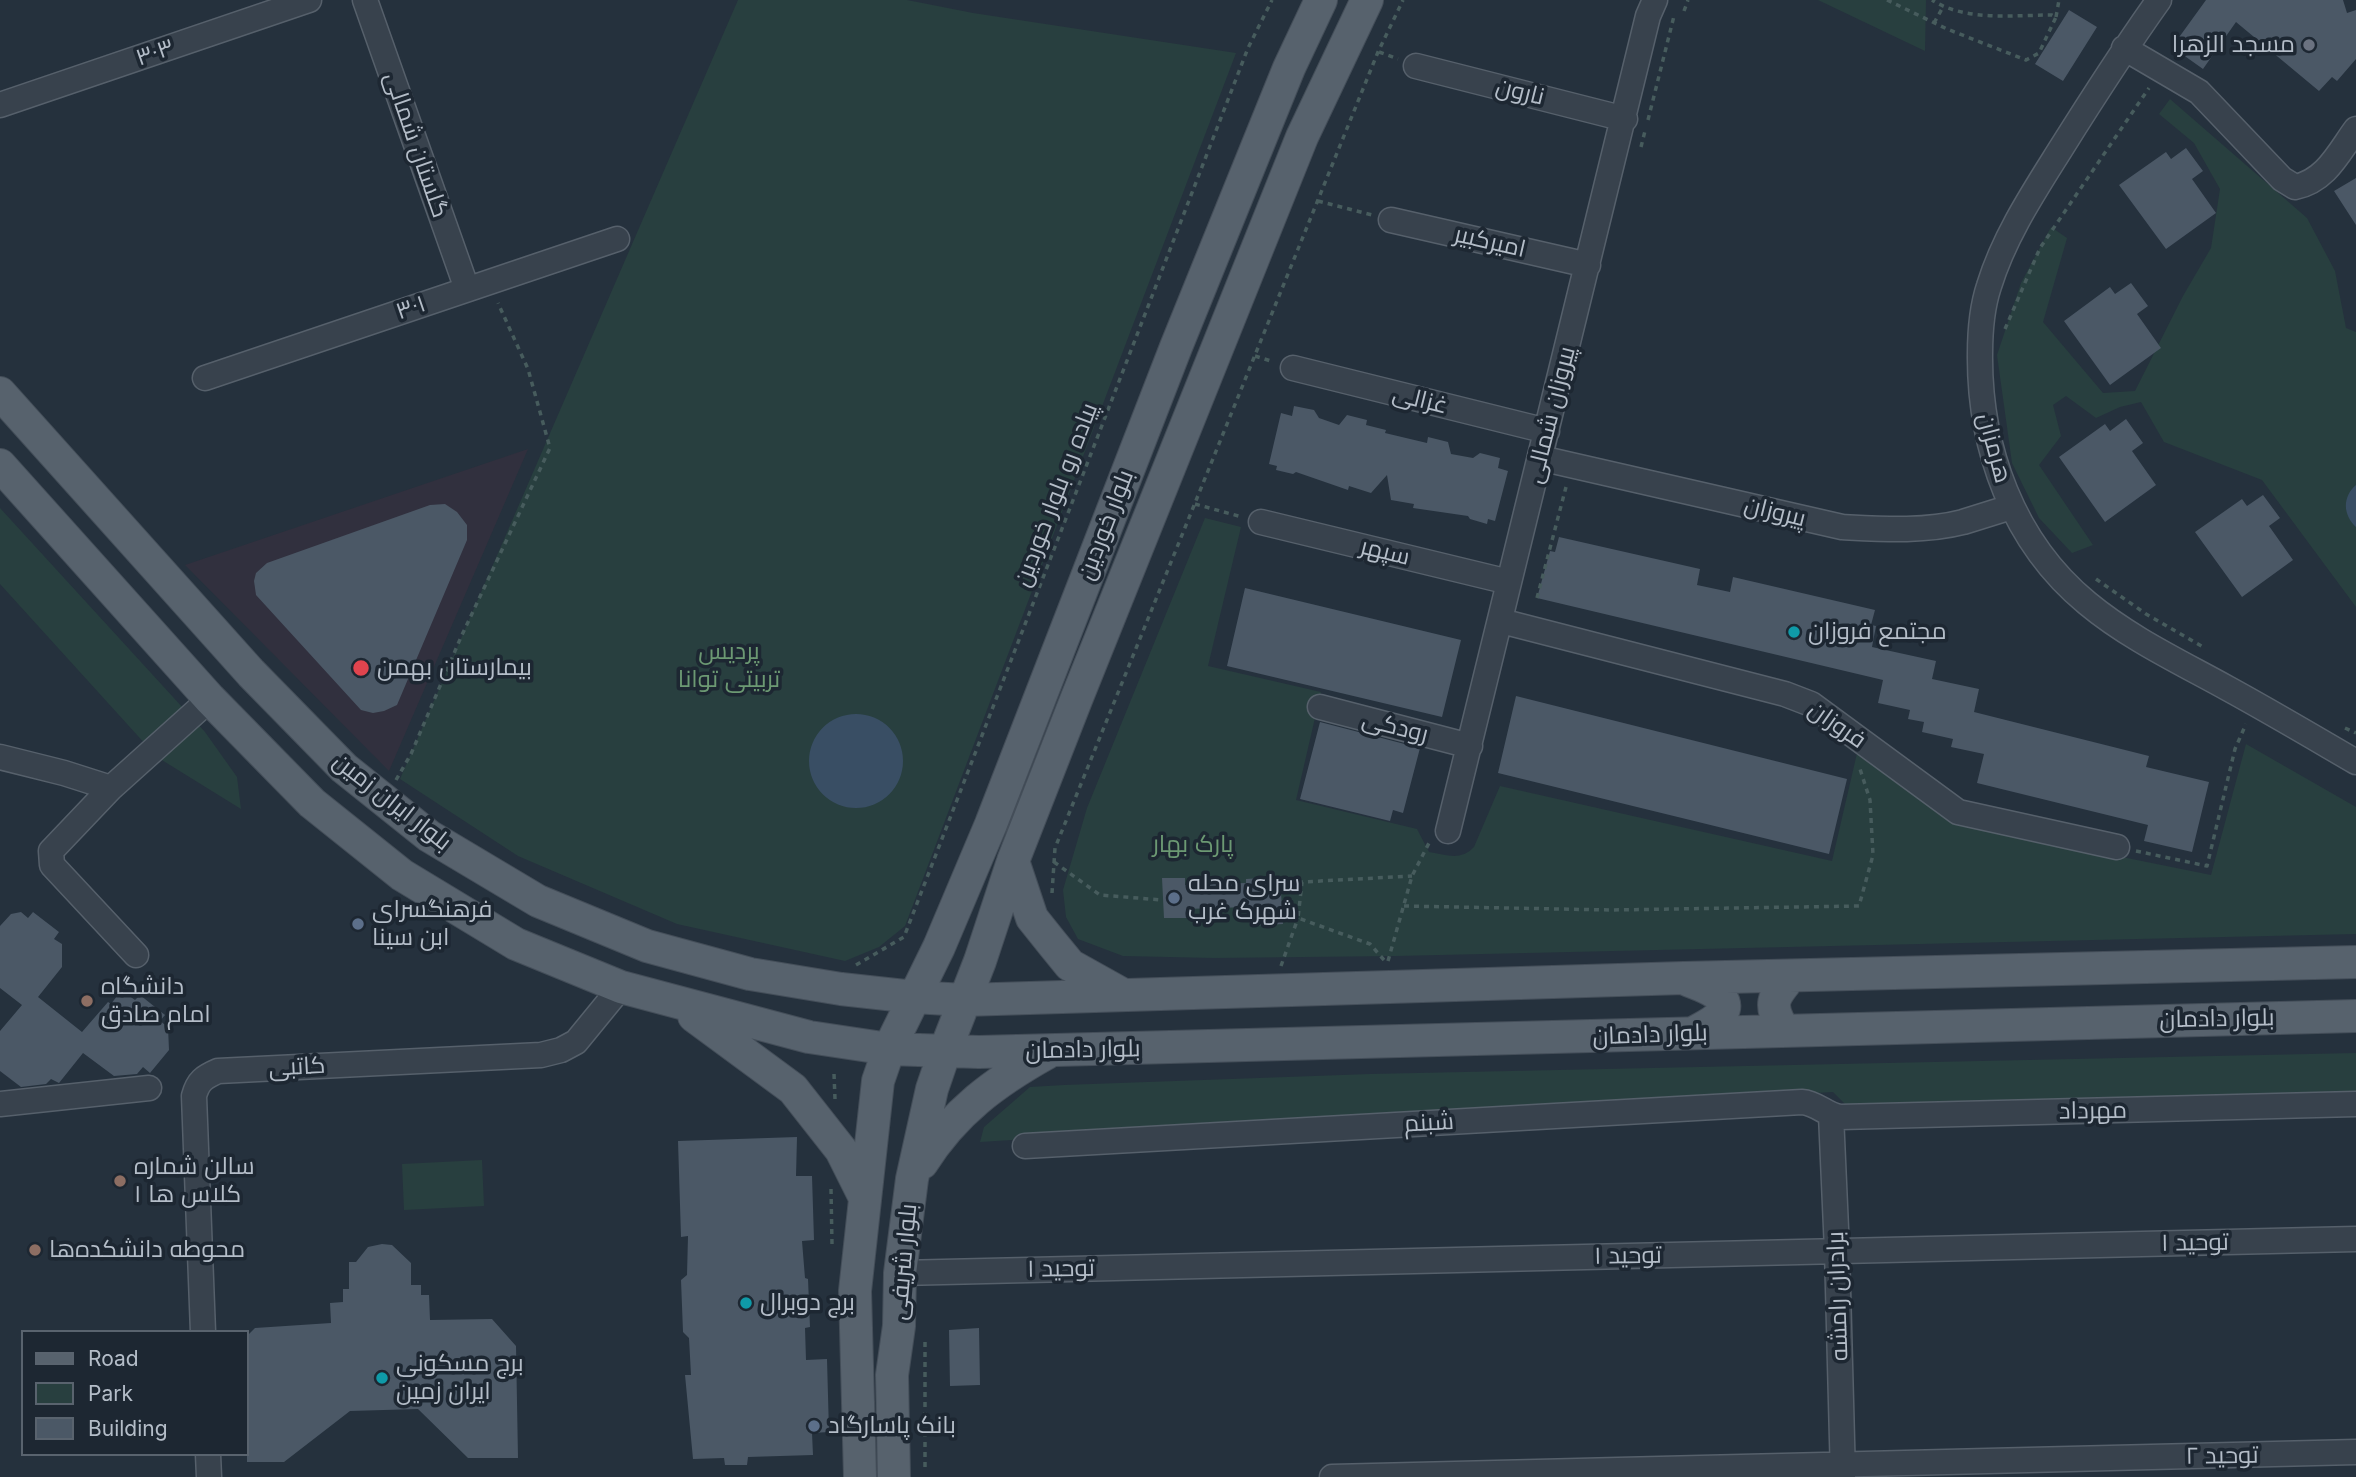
<!DOCTYPE html>
<html>
<head>
<meta charset="utf-8">
<style>
	body { margin:0 }
	#map { position:relative; width:2356px; height:1477px; overflow:hidden; background:#25313d; font-family:Inter,sans-serif }
	canvas { display:block }
	.legend { position:absolute; left:21px; top:1330px; width:228px; height:126px; box-sizing:border-box; background:#1d2732; border:2px solid #59636e; margin:0; padding:9px 12px; list-style:none; font-size:21px; color:#b4bdc8 }
	.legend li { display:flex; align-items:center; gap:14px; height:35px }
	.legend b { width:35px; border:2px solid #59636e }
</style>
</head>
<body>
<div id="map">
<canvas width="2356" height="1477"></canvas>
<ul class="legend">
<li><b style="height:9px;background:#57626d"></b>Road</li>
<li><b style="height:19px;background:#283f3f"></b>Park</li>
<li><b style="height:19px;background:#4b5866"></b>Building</li>
</ul>
</div>
<script>
const g = document.querySelector('canvas').getContext('2d');
g.lineJoin = 'round';
function paint(path, color) { g.fillStyle = color; g.fill(path, 'evenodd'); }
function trace(path, color, width, dash) { g.strokeStyle = color; g.lineWidth = width; g.lineCap = dash ? 'butt' : 'round'; g.setLineDash(dash || []); g.stroke(path); }
function drawText(font, color, halo, rows, align = 'center') {
  g.font = font + ' Inter,Cairo,sans-serif'; g.lineWidth = 7; g.setLineDash([]); g.textBaseline = 'middle'; g.strokeStyle = halo; g.fillStyle = color; for (const [text, x, y, turn = 0] of rows) {
    g.save(); g.translate(x, y); g.rotate((+turn || 0) * Math.PI / 180); g.textAlign = isNaN(turn) ? turn : align; if (halo) g.strokeText(text, 0, 0); g.fillText(text, 0, 0); g.restore();
  }
}
paint(new Path2D(`
	M528,449L389,771L185,565Z`), '#31303e');
paint(new Path2D(`
	M738,0H907L973,13L1236,53L905,926L879,947L845,961L677,924L518,856L400,779Z
	M1818,0H1926L1925,51Z
	M2170,99L2307,218L2335,271L2346,328L2356,332V607L2262,480L2164,442L2141,402L2120,407L2096,418L2066,396L2053,405L2061,436L2039,465L2093,545L2072,553L2039,518L2012,463L1997,355L2021,283L2051,227L2067,238L2043,322L2103,393L2135,391L2183,296L2211,248L2220,189L2194,143L2159,114Z
	M0,508L205,732L237,777L241,809L157,757L0,584Z
	M1205,518L1241,527L1208,666L1321,692L1296,800L1417,829L1429,852C1447,855 1461,861 1474,847L1500,786L1832,861L1858,749L2038,840L2211,875L2246,744L2356,807V934L1396,956L1214,958L1123,956L1078,939L1066,917L1063,890L1087,808Z
	M2356,1053V1095L1851,1110L1833,1092L1281,1123L980,1142L984,1127L1030,1087L1064,1085L1370,1074Z
	M482,1160L484,1206L404,1210L402,1164Z`), '#283f3f');
paint(new Path2D(`
	M2356,485V527C2343,515 2342,497 2356,485Z
	M809 761a47 47 0 1 1 94 0a47 47 0 1 1-94 0Z`), '#394e64');
paint(new Path2D(`
	M2206,0H2343L2347,13L2356,10V59L2337,81L2332,77L2319,91L2236,22L2203,69L2172,47Z
	M2069,10L2097,27L2063,81L2035,64Z
	M2186,148L2203,171L2192,179L2216,213L2166,249L2119,185L2166,152L2171,159Z
	M2356,178V225L2334,191Z
	M2131,283L2148,306L2137,314L2161,348L2110,385L2064,321L2110,287L2115,294Z
	M1294,406L1314,410L1319,418L1339,425L1347,415L1367,420L1366,425L1386,430L1385,433L1427,443L1428,437L1448,442L1451,454L1473,458L1480,453L1500,458L1498,468L1508,471L1495,521L1488,519L1487,524L1470,519L1468,516L1413,508L1414,504L1391,500L1387,475L1371,493L1349,486L1348,490L1296,472L1293,474L1276,470L1277,466L1269,464L1281,413L1292,416Z
	M2126,419L2143,443L2132,451L2156,485L2105,522L2059,457L2105,424L2110,431Z
	M2263,495L2280,518L2269,526L2293,560L2242,597L2195,532L2242,499L2247,506Z
	M445,504L457,512L467,525V540L397,705L384,711L373,713L361,710L256,595L254,581L256,573L267,563L430,505Z
	M1559,537L1700,569L1697,585L1730,592L1733,577L1875,610L1871,625L1876,626L1872,647L1936,661L1932,679L1979,689L1974,712L2149,756L2146,767L2209,782L2192,852L2144,841L2148,825L1977,783L1984,754L1951,747L1953,739L1922,732L1924,722L1908,719L1910,710L1878,703L1883,680L1537,598L1550,551L1555,552Z
	M1245,588L1461,640L1442,717L1227,666Z
	M1516,696L1847,779L1829,854L1498,773Z
	M1320,722L1420,748L1403,813L1393,810L1390,821L1300,799Z
	M1280,877L1283,924L1250,926L1248,907L1186,909L1187,918H1164L1162,878H1185V885L1246,883V879Z
	M21,912L28,918L33,912L59,932L54,939L62,944V967L38,997L82,1032L108,1002L111,1004L117,996L128,995L135,1000L140,995L165,1015L160,1021L168,1027L169,1050L150,1073L143,1067L137,1074L114,1076L83,1053L59,1083L51,1079L46,1084L21,1087L0,1071V1031L22,1005L0,988V926L11,914Z
	M797,1137L796,1176H812L814,1240L802,1241L805,1278L808,1279L810,1327L805,1328L806,1360L827,1359L829,1432L812,1433L813,1455L748,1457L747,1465H725L724,1458L693,1459L685,1375H691L689,1338L683,1332L681,1280L687,1275L688,1236L681,1237L678,1141Z
	M382,1244L392,1245L411,1263V1285H421V1295H429L430,1320L492,1319L516,1346L518,1458H468L418,1409L350,1411L284,1462H247V1336L255,1328L331,1323L330,1303L343,1302V1289H349V1262H356L368,1247Z
	M979,1328L980,1385L950,1386L949,1330Z`), '#4b5866');
const minor = new Path2D(`
	M365,0L467,289
	M2159,0C2124,49 2092,99 2060,150C2033,193 2004,237 1989,286C1982,307 1980,332 1980,354C1979,448 2013,542 2087,603C2129,638 2180,662 2227,688C2271,712 2313,737 2356,762
	M2124,48L2199,92L2282,179L2295,187C2326,181 2339,152 2356,129
	M1416,66L1625,119
	M0,105L309,0
	M1391,220L1588,265
	M1293,368L1547,431
	M205,378L617,239
	M1540,458L1842,527C1882,529 1924,532 1963,522C1979,517 1995,512 2011,507
	M1261,522L1509,582
	M1501,621L1785,694L1811,704L1958,812L2117,847
	M1320,707L1470,746
	M0,757L64,773L111,788
	M1448,831L1648,16L1655,0
	M136,955L52,865L51,851L111,788L210,699
	M0,1104L149,1088
	M1831,1115L1837,1251L1843,1477
	M1025,1146L1802,1102C1817,1103 1826,1115 1840,1117L2356,1104
	M900,1273L2356,1239
	M203,1332L194,1096C198,1081 204,1077 218,1071L541,1055L561,1050L576,1042L621,987
	M208,1454L209,1477
	M1332,1477L2356,1452`);
const major = new Path2D(`
	M0,393L251,673L344,768L429,836L538,901L647,946L750,974L841,989L914,997L964,1000L1684,978L2356,962
	M0,465L210,699L312,803L402,875L516,944L621,987L809,1037L889,1049L979,1052L2356,1016
	M1013,861L1032,918L1052,943L1070,965L1122,994
	M1685,979C1696,984 1734,994 1722,1013C1716,1022 1702,1028 1693,1033
	M694,1016L793,1089L841,1150L864,1196
	M1784,1031C1768,1004 1772,998 1791,976
	M922,1163C954,1112 995,1082 1047,1053
	M860,1477L855,1291L878,1081L889,1049L939,947L991,824L1176,347L1289,68L1321,0
	M894,1477L892,1375L899,1326L900,1273L912,1179L932,1089L945,1051L980,961L1013,861L1076,700L1302,137L1367,0`);
trace(minor, '#56606b', 27);
trace(major, '#444e59', 34);
trace(new Path2D(`
	M1887,0L1947,29L2026,60L2039,53L2056,17L2052,15C2014,15 1966,22 1932,0
	M1684,11L1688,0
	M2056,17L2059,0
	M1934,23L1943,7
	M1379,52L1398,59
	M1648,120L1674,16
	M1641,147L1645,131
	M1318,201L1372,215
	M2005,329L2040,248L2149,88
	M1255,356L1274,362
	M1195,504L1242,517
	M2096,579L2146,614L2205,648
	M1537,598L1566,487
	M2345,728L2356,733
	M396,780L411,754L461,637L550,448L528,369L498,303
	M2136,851L2207,866L2235,749L2246,724
	M1054,862L1100,895L1162,900
	M1052,893L1055,848L1378,52L1403,0
	M1404,906L1611,910L1859,906L1873,855L1870,800L1860,769
	M1384,960L1370,944L1298,918L1302,882L1412,876
	M1388,961L1412,876L1429,843
	M856,965L904,937L1248,48L1272,0
	M1281,966L1298,918
	M834,1074L835,1099
	M831,1189L832,1244
	M925,1342V1469`), '#475c5d', 3.5, [5, 5]);
trace(minor, '#38424d', 24);
trace(major, '#57626d', 32);
for (const [x, y, r, color] of [
	[2309,45,7,"#6b7280"],
	[1794,632,7,"#0f9aa8"],
	[361,668,9,"#e0444e"],
	[1174,898,7,"#5c6f8a"],
	[358,924,7,"#5c6f8a"],
	[87,1001,7,"#8d6e63"],
	[120,1181,7,"#8d6e63"],
	[35,1250,7,"#8d6e63"],
	[746,1303,7,"#0f9aa8"],
	[382,1378,7,"#0f9aa8"],
	[814,1426,7,"#5c6f8a"]
]) { const dot = new Path2D(); dot.arc(x, y, r, 0, 2 * Math.PI); g.fillStyle = color; g.fill(dot); trace(dot, '#1d2732', 2.5); }
drawText('24px', '#b4bdc8', '#1d2732', [
	["مسجد الزهرا",2295,45,"right"],
	["مجتمع فروزان",1808,632],
	["بیمارستان بهمن",377,668],
	["سرای محله",1188,884],
	["شهرک غرب",1188,912],
	["فرهنگسرای",372,910],
	["ابن سینا",372,938],
	["دانشگاه",101,987],
	["امام صادق",101,1015],
	["سالن شماره",134,1167],
	["۱ کلاس ها",134,1195],
	["محوطه دانشکده‌ها",49,1250],
	["برج دوبرال",760,1303],
	["برج مسکونی",396,1364],
	["ایران زمین",396,1392],
	["بانک پاسارگاد",828,1426]
], 'left');
drawText('24px', '#b4bdc8', '#1d2732', [
	["۳۰۳",155,53,-19],
	["نارون",1520,92,14],
	["گلستان شمالی",416,145,71],
	["امیرکبیر",1490,242,13],
	["۳۰۱",411,308,-19],
	["غزالی",1420,400,14],
	["پیروزان شمالی",1551,415,-76],
	["هرمزان",1994,448,75],
	["پیاده رو بلوار خوردین",1056,495,-69],
	["پیروزان",1775,512,14],
	["بلوار خوردین",1106,525,-69],
	["سپهر",1385,552,14],
	["فروزان",1837,725,35],
	["رودکی",1395,727,14],
	["بلوار ایران زمین",392,802,38],
	["بلوار دادمان",2217,1019,-1],
	["بلوار دادمان",1650,1035,-2],
	["بلوار دادمان",1083,1050,-1],
	["کاتبی",297,1067,-3],
	["مهرداد",2093,1111,-1],
	["شبنم",1429,1123,-3],
	["توحید ۱",2195,1243,-1],
	["توحید ۱",1628,1256,-1],
	["بلوار شریفی",904,1262,-85],
	["توحید ۱",1061,1269,-1],
	["برادران رامشه",1838,1296,-92],
	["توحید ۲",2222,1456,-1]
]);
drawText('24px', '#6c9973', '#1d2732', [
	["پردیس",729,652],
	["تربیتی توانا",729,680],
	["پارک بهار",1193,845]
]);
</script>
</body>
</html>
